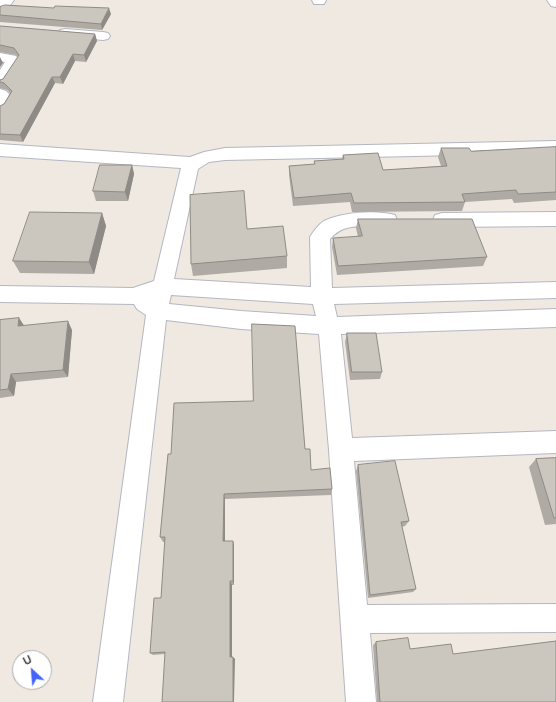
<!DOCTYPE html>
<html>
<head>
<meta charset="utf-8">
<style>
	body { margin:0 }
	#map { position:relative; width:556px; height:702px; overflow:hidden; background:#efe9e1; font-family:Mulish,sans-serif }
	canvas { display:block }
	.north { position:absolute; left:12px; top:650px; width:40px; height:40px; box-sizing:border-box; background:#fff; border:1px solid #ababab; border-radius:50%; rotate:334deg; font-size:11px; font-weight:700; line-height:16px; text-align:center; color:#2e2e2e }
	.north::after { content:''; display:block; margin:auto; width:14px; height:18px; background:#4264fb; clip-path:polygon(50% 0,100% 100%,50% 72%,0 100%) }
</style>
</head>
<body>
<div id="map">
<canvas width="556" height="702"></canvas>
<div class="north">U</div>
</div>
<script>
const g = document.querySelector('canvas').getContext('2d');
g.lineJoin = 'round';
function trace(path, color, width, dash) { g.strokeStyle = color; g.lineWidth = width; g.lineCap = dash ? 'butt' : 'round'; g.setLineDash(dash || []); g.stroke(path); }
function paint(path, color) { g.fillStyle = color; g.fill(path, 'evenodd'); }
const minor = new Path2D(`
	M0,0H14L5,12L0,13Z
	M312,0H326L324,4H314Z
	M547,0H556V7L551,6Z
	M65,29L103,32L108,33L110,36L108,39L103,40L60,36L58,33L60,30Z
	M0,53L16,56L20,62L5,84L0,86V70L5,62L0,61Z
	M0,89L6,91L13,98L6,110L0,112Z
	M556,141V153L225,160L209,162L198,169L174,279L311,287L310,237C313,232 319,224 324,221C342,212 376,210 395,215L397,220L395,225C372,231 348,218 330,239L332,288L556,282V298L334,304L337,317L556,309V327L341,334L352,438L556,431V453L354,461L367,605L556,604V632L370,633L376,702H346L329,450L319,334L241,329L166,320L123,702H93L146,315L137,309L134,304L0,302V286L133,288L154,281L181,168L0,156V144L190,157L204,152L225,148ZM171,295L313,304L316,316L241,311L169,304Z
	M556,212V226L442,227L435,225L433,220L435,215L442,213Z`);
trace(minor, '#b4b7c1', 2);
paint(minor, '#fff');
paint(new Path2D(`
	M0,7L111,14L102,30L0,22Z
	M0,26L95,34L97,41L86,62L75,61L63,84L55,83L23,142L0,140V106L4,104L10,93L7,90L0,88V80L3,79L18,57L16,55L0,52Z
	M556,147V200L514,203L512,199L465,202L462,211L352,212L350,202L293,206L289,175V166L314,164V161L342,159L343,155L383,170L441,166L438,157L441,148L471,151Z
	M132,165L134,174L128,201H96L93,191Z
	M102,213L106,226L94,274L20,273L13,261Z
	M358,219L487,257L483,266L337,275L332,247L333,238L358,237L356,228Z
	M247,229L287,256V268L193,276L191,264Z
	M19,318L24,326L72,330L68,377L16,382L14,396L0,398V320Z
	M347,333L382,372L380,379L350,380L345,342Z
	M305,449L311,470L332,489L331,495L225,499V541H233L234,545V585H232V657L235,659L165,654L153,655L150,653L161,598L165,542H163L160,537L168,454Z
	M556,458V524L545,525L529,467L536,459Z
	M358,465L409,521L405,526L402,527L416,589L413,592L368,598L356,471Z
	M376,642L410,649L453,654L556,702H377L373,645Z`), '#afaba4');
paint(new Path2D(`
	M109,8L111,14L102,30L101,24Z
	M95,34L97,41L86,62L84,55Z
	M73,54L75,61L63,84L60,77Z
	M0,57L3,63L0,67Z
	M52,77L55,83L23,142L20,135Z
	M132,165L134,174L128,201L125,192Z
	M102,213L106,226L94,274L89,262Z
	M19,318L25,327L18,326Z
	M68,321L72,330L68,377L63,370Z
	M11,374L16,382L14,396L8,389Z
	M224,494L225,499V546L223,541Z
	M233,541L234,545V585L233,581Z
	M230,581L232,585V659L230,657Z
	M233,657L235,659L234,702H233Z`), '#8e8b86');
const building = new Path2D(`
	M5,5L54,8L55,6L109,8L101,24L0,15V7Z
	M0,26L95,34L84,55L73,54L60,77H52L20,135L0,134V106L4,104L12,91L4,83L0,82V80L3,79L19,55L14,48L0,45Z
	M556,147V192L518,194L516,190L462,194L465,202L354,203L351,193L294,198L289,166L315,164L314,161L344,159L343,155L378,153L383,170L447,166L441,148H469L471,151Z
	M100,165H132L125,192L93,191Z
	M244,191L247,229L283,226L287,256L191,264L190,195Z
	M30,212L102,213L89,262L13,261Z
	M358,219H472L487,257L338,266L333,238L362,236Z
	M19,318L18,326L68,321L63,370L11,374L8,389L0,390V320Z
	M252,324L295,326L305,449H310L311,470L330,468L332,489L224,494L223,541H233V581H230V657H233V702H162L165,652L150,653L154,598H161L165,537H160L168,454H171L174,403L253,401Z
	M347,333H376L382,372H352Z
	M556,458V518H554L536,459Z
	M395,461L409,521L401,522L416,589L370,595L358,465Z
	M408,638L410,649L451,644L453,654L556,641V702H380L376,642Z`);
paint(building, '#cbc7bf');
trace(building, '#8e8b86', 1);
</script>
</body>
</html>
